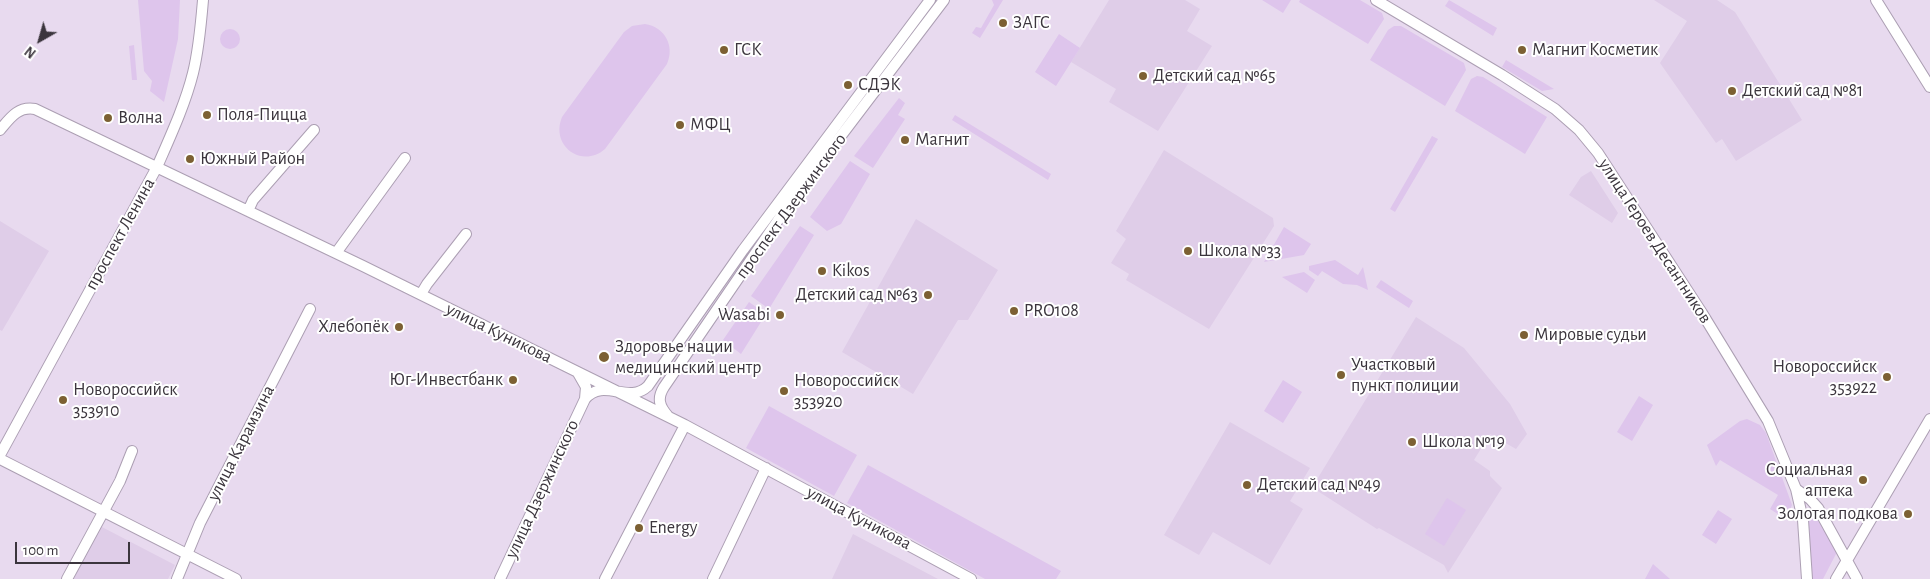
<!DOCTYPE html>
<html>
<head>
<meta charset="utf-8">
<style>
	body { margin:0 }
	#map { position:relative; width:1930px; height:579px; overflow:hidden; background:#e8daef; font-family:"Alegreya Sans",sans-serif }
	canvas { display:block }
	.north { position:absolute; left:15px; top:15px; width:50px; height:50px; -webkit-text-stroke:4px #fff; paint-order:stroke; rotate:218deg; font-size:14px; font-weight:700; line-height:20px; text-align:center; color:#3b353d }
	.north::after { content:''; display:block; margin:auto; width:18px; height:22px; background:#3b353d; clip-path:polygon(50% 0,100% 100%,50% 72%,0 100%) }
	.scale { position:absolute; left:15px; top:542px; width:115px; height:22px; box-sizing:border-box; border:2px solid #3b353d; border-top:0; padding-left:6px; font-size:15px; line-height:18px; white-space:nowrap; color:#3b353d; -webkit-text-stroke:4px #fff; paint-order:stroke }
</style>
</head>
<body>
<div id="map">
<canvas width="1930" height="579"></canvas>
<div class="north">N</div>
<div class="scale">100 m</div>
</div>
<script>
const g = document.querySelector('canvas').getContext('2d');
g.lineJoin = 'round';
function paint(path, color) { g.fillStyle = color; g.fill(path, 'evenodd'); }
function trace(path, color, width, dash) { g.strokeStyle = color; g.lineWidth = width; g.lineCap = dash ? 'butt' : 'round'; g.setLineDash(dash || []); g.stroke(path); }
function drawText(font, color, halo, rows, align = 'center') {
  g.font = font + ' "Alegreya Sans",sans-serif'; g.lineWidth = 4; g.setLineDash([]); g.textBaseline = 'middle'; g.strokeStyle = halo; g.fillStyle = color; for (const [text, x, y, turn = 0] of rows) {
    g.save(); g.translate(x, y); g.rotate((+turn || 0) * Math.PI / 180); g.textAlign = isNaN(turn) ? turn : align; if (halo) g.strokeText(text, 0, 0); g.fillText(text, 0, 0); g.restore();
  }
}
paint(new Path2D(`
	M1109,0H1185L1200,9L1187,31L1212,46L1158,131L1109,102L1116,89L1071,62Z
	M1654,0H1717L1735,12L1802,120L1736,161L1722,139L1716,143L1660,63L1687,21Z
	M1164,150L1273,218L1274,226L1209,329L1126,280L1129,274L1111,263L1126,239L1116,231Z
	M1591,171L1618,213L1612,223L1569,195L1581,177Z
	M916,219L998,270L968,320H958L913,394L842,352Z
	M0,221L49,251L2,331L0,330Z
	M1416,317L1464,348L1510,404L1527,434L1516,449L1490,434L1474,460L1490,471V476L1502,488L1448,573L1444,565L1379,528L1377,529L1316,490L1313,486Z
	M1230,422L1310,468L1290,501L1303,509L1270,565L1213,532L1199,555L1164,535Z
	M100,526L175,565L168,579H74Z
	M853,534L938,579H832Z`), '#dfcde8');
paint(new Path2D(`
	M138,0H180L178,39L164,102L150,91L152,81L144,71Z
	M992,0H1003L980,38L972,33L976,27L981,28L994,5Z
	M1262,0H1291L1283,13Z
	M1300,0H1360L1382,13L1384,19L1368,44L1299,2Z
	M1449,0L1497,28L1493,36L1445,6Z
	M645,24C665,27 675,46 667,64L605,149C582,169 550,146 562,117L624,32L632,26Z
	M1394,26H1401L1464,63L1466,70L1445,106L1370,60L1388,30Z
	M220 39a10 10 0 1 1 20 0a10 10 0 1 1-20 0Z
	M1059,34L1080,48L1056,86L1035,72Z
	M134,45L137,80H132L129,46Z
	M1506,60L1554,89L1542,91L1502,67Z
	M1477,76L1483,77L1547,117L1525,154L1455,111L1471,79Z
	M899,98L905,103L898,115L905,119L873,168L854,156Z
	M955,115L1051,174L1048,180L952,120Z
	M1432,136L1438,139L1395,212L1390,209Z
	M850,161L870,174L841,224L827,231L810,217Z
	M800,226L814,235L769,309L751,296Z
	M1284,227L1311,244L1304,255L1264,262Z
	M1335,260L1358,275L1363,267L1368,290L1357,285L1343,284L1322,271L1318,276L1309,270V266Z
	M1304,272L1315,280L1307,293L1282,277Z
	M1381,280L1413,301L1409,308L1376,287Z
	M749,302L766,314L741,354L723,340Z
	M1283,380L1302,392L1283,423L1264,411Z
	M1639,396L1653,405L1632,441L1617,432Z
	M769,406L857,455L834,496L746,448Z
	M1747,419L1760,425L1766,433L1792,505L1788,514L1784,518L1770,509L1778,495L1720,460L1716,466L1707,445L1740,421Z
	M868,465L1061,571L1056,579H985L847,503Z
	M1447,498L1466,510L1444,546L1425,534Z
	M1718,510L1732,519L1716,544L1702,535Z
	M1812,511L1837,552L1823,579H1809L1806,514Z
	M1653,564L1670,579H1645Z`), '#dec5ec');
const minor = new Path2D(`
	M1376,0L1502,75L1555,109L1579,130L1598,153L1702,313L1768,421L1796,489L1803,520L1807,579
	M1876,0L1930,87
	M0,130C10,118 18,106 35,109L363,266L685,425L971,579
	M248,211L253,200L314,130
	M336,253L405,158
	M421,294L427,284L466,234
	M585,399C604,377 628,405 648,386L743,250L930,0
	M668,416C659,406 657,398 664,387L787,207L944,0
	M0,455L157,167C170,137 185,105 193,73C199,49 201,24 203,0
	M0,459L236,579
	M1796,489L1810,499L1818,508L1857,579
	M67,579L120,481L132,451
	M177,579L200,523L310,309
	M500,579L585,399L586,387L578,373
	M605,579L685,425
	M713,579L766,468
	M1836,579L1930,419`);
trace(minor, '#ac9fb3', 12);
trace(minor, '#fff', 10);
for (const [x, y, r, color] of [
	[1003,23,5,"#7c6033"],
	[724,50,5,"#7c6033"],
	[1522,50,5,"#7c6033"],
	[1143,76,5,"#7c6033"],
	[848,85,5,"#7c6033"],
	[1732,91,5,"#7c6033"],
	[207,115,5,"#7c6033"],
	[108,118,5,"#7c6033"],
	[680,125,5,"#7c6033"],
	[905,140,5,"#7c6033"],
	[190,159,5,"#7c6033"],
	[1188,251,5,"#7c6033"],
	[822,271,5,"#7c6033"],
	[928,295,5,"#7c6033"],
	[1014,311,5,"#7c6033"],
	[780,315,5,"#7c6033"],
	[399,327,5,"#7c6033"],
	[1524,335,5,"#7c6033"],
	[604,357,6,"#7c6033"],
	[1341,375,5,"#7c6033"],
	[1887,377,5,"#7c6033"],
	[513,380,5,"#7c6033"],
	[784,391,5,"#7c6033"],
	[63,400,5,"#7c6033"],
	[1412,442,5,"#7c6033"],
	[1863,480,5,"#7c6033"],
	[1247,485,5,"#7c6033"],
	[1908,514,5,"#7c6033"],
	[639,528,5,"#7c6033"]
]) { const dot = new Path2D(); dot.arc(x, y, r, 0, 2 * Math.PI); g.fillStyle = color; g.fill(dot); trace(dot, '#fff', 2); }
drawText('18px', '#3b353d', '#fff', [
	["ЗАГС",1013,23],
	["ГСК",734,50],
	["Магнит Косметик",1532,50],
	["Детский сад №65",1153,76],
	["СДЭК",858,85],
	["Детский сад №81",1742,91],
	["Поля-Пицца",217,115],
	["Волна",118,118],
	["МФЦ",690,125],
	["Магнит",915,140],
	["Южный Район",200,159],
	["Школа №33",1198,251],
	["Kikos",832,271],
	["Детский сад №63",918,295,"right"],
	["PRO108",1024,311],
	["Wasabi",770,315,"right"],
	["Хлебопёк",389,327,"right"],
	["Мировые судьи",1534,335],
	["Здоровье нации",615,347],
	["медицинский центр",615,368],
	["Участковый",1351,365],
	["пункт полиции",1351,386],
	["Новороссийск",1877,367,"right"],
	["353922",1877,388,"right"],
	["Юг-Инвестбанк",503,380,"right"],
	["Новороссийск",794,381],
	["353920",794,402],
	["Новороссийск",73,390],
	["353910",73,411],
	["Школа №19",1422,442],
	["Социальная",1853,470,"right"],
	["аптека",1853,491,"right"],
	["Детский сад №49",1257,485],
	["Золотая подкова",1898,514,"right"],
	["Energy",649,528]
], 'left');
drawText('18px', '#3b353d', '#fff', [
	["проспект Дзержинского",791,206,-54],
	["проспект Ленина",120,234,-61],
	["улица Героев Десантников",1655,241,57],
	["улица Куникова",499,333,26],
	["улица Карамзина",241,443,-63],
	["улица Дзержинского",542,489,-65],
	["улица Куникова",859,518,28]
]);
</script>
</body>
</html>
